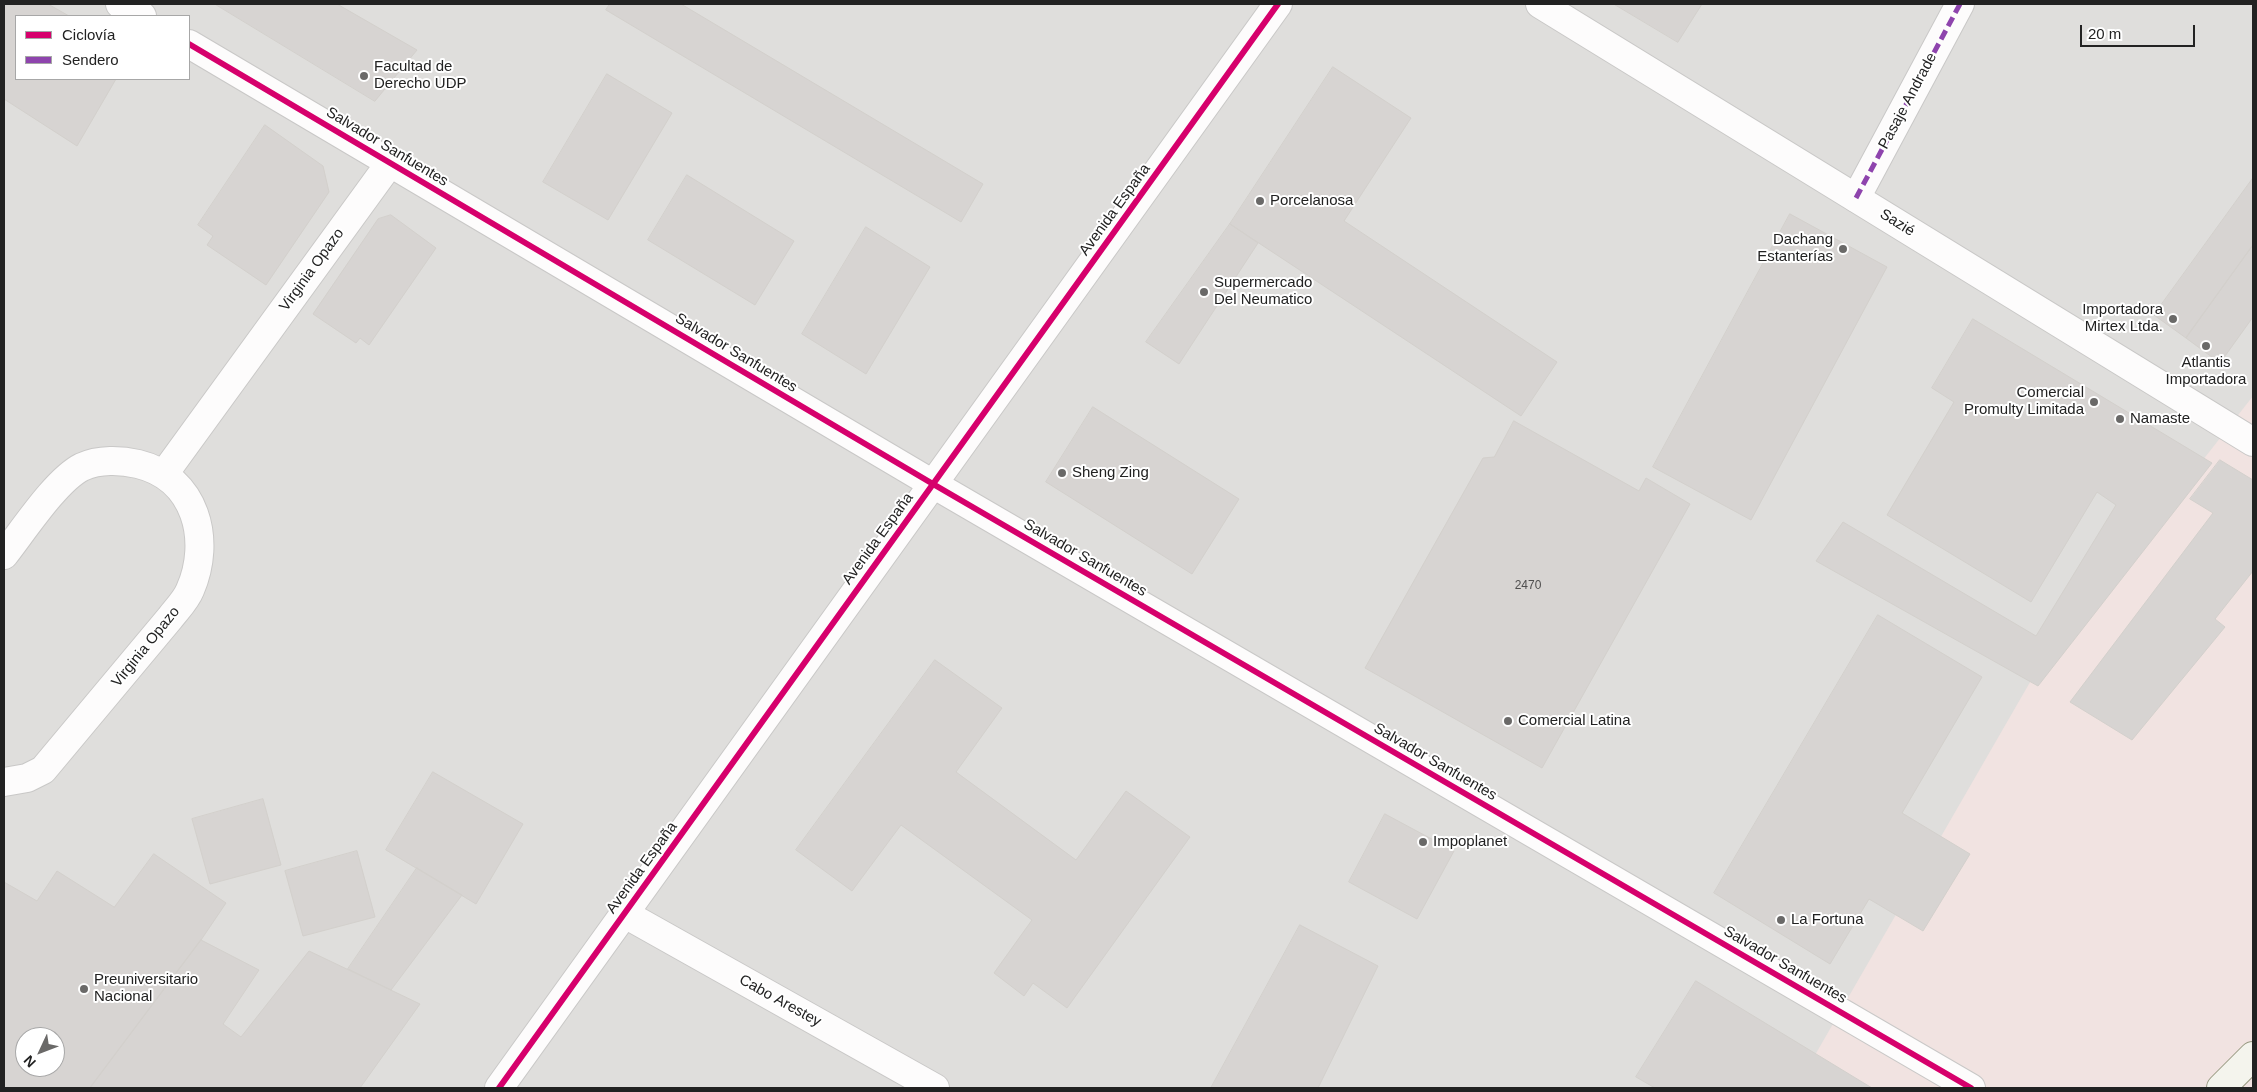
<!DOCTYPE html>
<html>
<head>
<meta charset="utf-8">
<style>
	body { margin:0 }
	#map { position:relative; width:2257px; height:1092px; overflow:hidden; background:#f0eeeb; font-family:Arial,sans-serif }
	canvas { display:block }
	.frame { position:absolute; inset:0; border:5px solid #222; pointer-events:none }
	.legend { position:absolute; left:15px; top:15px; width:175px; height:65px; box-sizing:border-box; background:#fff; border:1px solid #a7a7a7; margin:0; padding:6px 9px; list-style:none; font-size:15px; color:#222 }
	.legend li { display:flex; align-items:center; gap:10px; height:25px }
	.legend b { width:25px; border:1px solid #a7a7a7 }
	.north { position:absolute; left:15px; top:1027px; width:50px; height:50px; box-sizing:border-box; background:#fff; border:1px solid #a7a7a7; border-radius:50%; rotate:227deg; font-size:14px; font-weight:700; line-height:20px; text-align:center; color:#222 }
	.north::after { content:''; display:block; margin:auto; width:18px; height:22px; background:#6a6968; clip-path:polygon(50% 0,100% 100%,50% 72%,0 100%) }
	.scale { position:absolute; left:2080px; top:25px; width:115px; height:22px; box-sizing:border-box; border:2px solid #222; border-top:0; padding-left:6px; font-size:15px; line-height:18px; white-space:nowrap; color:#222; -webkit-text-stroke:4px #fff; paint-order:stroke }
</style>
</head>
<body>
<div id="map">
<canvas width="2257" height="1092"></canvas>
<div class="frame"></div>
<ul class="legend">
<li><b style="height:6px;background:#d6006c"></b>Ciclovía</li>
<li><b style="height:6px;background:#8e44ad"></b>Sendero</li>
</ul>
<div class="north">N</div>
<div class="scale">20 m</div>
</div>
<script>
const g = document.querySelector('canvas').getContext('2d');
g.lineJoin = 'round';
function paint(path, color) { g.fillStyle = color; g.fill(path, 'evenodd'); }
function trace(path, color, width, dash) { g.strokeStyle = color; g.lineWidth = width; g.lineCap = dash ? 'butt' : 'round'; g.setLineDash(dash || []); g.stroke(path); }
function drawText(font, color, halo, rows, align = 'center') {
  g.font = font + ' Arial,sans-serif'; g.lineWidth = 4; g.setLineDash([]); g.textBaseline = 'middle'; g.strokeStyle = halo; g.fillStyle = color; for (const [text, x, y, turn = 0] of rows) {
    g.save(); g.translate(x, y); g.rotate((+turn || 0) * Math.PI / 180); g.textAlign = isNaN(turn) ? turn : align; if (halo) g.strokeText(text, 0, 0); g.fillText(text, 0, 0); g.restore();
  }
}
paint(new Path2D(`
	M4,4H2253V1088H4ZM16,16H189V79H16ZM25,1037H55V1067H25Z`), '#dfdedc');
paint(new Path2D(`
	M2253,396V1088H1796L2033,677Z`), '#f1e3e1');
const building = new Path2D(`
	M4,4H48L69,16H16V79H116L77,146L4,99Z
	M215,4H337L417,50L375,101Z
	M610,4H681L983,184L961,222L606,10Z
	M1614,4H1702L1678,42Z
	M1333,67L1411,118L1344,221L1557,362L1521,416L1230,224Z
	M607,74L672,113L608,220L543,182Z
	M265,125L323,166L329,192L266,285L207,245L213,236L198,225Z
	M687,175L794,241L755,305L648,240Z
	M2253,178V245L2186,338L2154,315Z
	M1790,214L1887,267L1751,520L1653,467Z
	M391,215L436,248L369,345L360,338L356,343L313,314L378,219Z
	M1230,224L1258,243L1179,364L1146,342Z
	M866,227L930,267L866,374L802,334Z
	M2253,245V317L2220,363L2186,338Z
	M1973,319L2212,463L2038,686L1816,561L1843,522L2036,636L2116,505L2097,492L2031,602L1887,515L1954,402L1932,388Z
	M1093,407L1239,499L1192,574L1046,482Z
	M1514,421L1639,491L1646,478L1690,504L1542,768L1365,668L1483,458L1494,457Z
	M2220,460L2253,480V571L2215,619L2225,627L2132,740L2070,702L2213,513L2190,499Z
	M1878,615L1982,677L1902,813L1970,854L1923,931L1869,899L1830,964L1714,893Z
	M935,660L1002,708L956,772L1076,860L1126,791L1190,837L1067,1008L1033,983L1024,996L994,973L1032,920L901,825L852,891L796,850Z
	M433,772L523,824L476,904L386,850Z
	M263,799L281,865L210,884L192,819Z
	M1385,814L1454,851L1417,919L1349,882Z
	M357,851L375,917L303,936L285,871Z
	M154,854L226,903L201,940L90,1088H4V882L37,901L57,871L114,907ZM25,1037H55V1067H25Z
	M417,868L462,895L391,990L348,969Z
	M1300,925L1378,966L1318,1088H1211Z
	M201,940L259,970L223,1024L241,1037L309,951L420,1004L360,1088H90Z
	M1696,981L1872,1088H1655L1636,1077Z`);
paint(building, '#d7d4d2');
trace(building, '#d3d0cc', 1);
const minor = new Path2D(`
	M120,4L142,16
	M189,44L933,484L1971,1088
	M1856,198L1960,4
	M164,474L390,163
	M4,555C23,531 56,480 82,467C99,459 121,460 138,464C196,478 212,540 190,590C186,600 177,609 170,618L43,770L27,778L4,782
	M625,914L935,1088`);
const tertiary = new Path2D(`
	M1540,4L2253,442
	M499,1088L1278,4`);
const secondary = new Path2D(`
	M2221,1088L2253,1056`);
trace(minor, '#c9c8c7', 30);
trace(tertiary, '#c9c8c7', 30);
trace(secondary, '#999a82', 30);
trace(minor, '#fdfcfc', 28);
trace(tertiary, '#fdfcfc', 28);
trace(secondary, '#f4f4ed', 28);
trace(new Path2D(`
	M1856,198L1960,4`), '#8e44ad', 5, [10, 5]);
trace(new Path2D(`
	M189,44L933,484L1971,1088
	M499,1088L1278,4`), '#d6006c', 6);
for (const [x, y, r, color] of [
	[364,76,5,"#6a6968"],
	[1260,201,5,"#6a6968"],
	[1843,249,5,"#6a6968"],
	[1204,292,5,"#6a6968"],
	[2173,319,5,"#6a6968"],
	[2206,346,5,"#6a6968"],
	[2094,402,5,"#6a6968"],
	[2120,419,5,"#6a6968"],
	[1062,473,5,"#6a6968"],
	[1508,721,5,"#6a6968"],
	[1423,842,5,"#6a6968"],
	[1781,920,5,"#6a6968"],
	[84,989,5,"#6a6968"]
]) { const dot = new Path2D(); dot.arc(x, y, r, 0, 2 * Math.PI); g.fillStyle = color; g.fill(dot); trace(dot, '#fff', 2); }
drawText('12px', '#4f4e4e', null, [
	["2470",1528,586]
]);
drawText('15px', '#222', '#fff', [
	["Facultad de",374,67],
	["Derecho UDP",374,84],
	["Porcelanosa",1270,201],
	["Dachang",1833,240,"right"],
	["Estanterías",1833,257,"right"],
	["Supermercado",1214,283],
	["Del Neumatico",1214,300],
	["Importadora",2163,310,"right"],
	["Mirtex Ltda.",2163,327,"right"],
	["Atlantis",2206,363,"center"],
	["Importadora",2206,380,"center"],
	["Comercial",2084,393,"right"],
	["Promulty Limitada",2084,410,"right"],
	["Namaste",2130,419],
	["Sheng Zing",1072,473],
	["Comercial Latina",1518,721],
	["Impoplanet",1433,842],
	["La Fortuna",1791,920],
	["Preuniversitario",94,980],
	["Nacional",94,997]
], 'left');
drawText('15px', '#222', '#fff', [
	["Pasaje Andrade",1908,101,-62],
	["Salvador Sanfuentes",387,147,31],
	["Avenida España",1115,210,-54],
	["Sazié",1897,223,32],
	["Virginia Opazo",312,270,-54],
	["Salvador Sanfuentes",736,353,31],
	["Avenida España",878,539,-54],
	["Salvador Sanfuentes",1085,558,30],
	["Virginia Opazo",146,647,-51],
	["Salvador Sanfuentes",1435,762,30],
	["Avenida España",642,868,-54],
	["Salvador Sanfuentes",1785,965,30],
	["Cabo Arestey",780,1001,29]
]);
</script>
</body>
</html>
